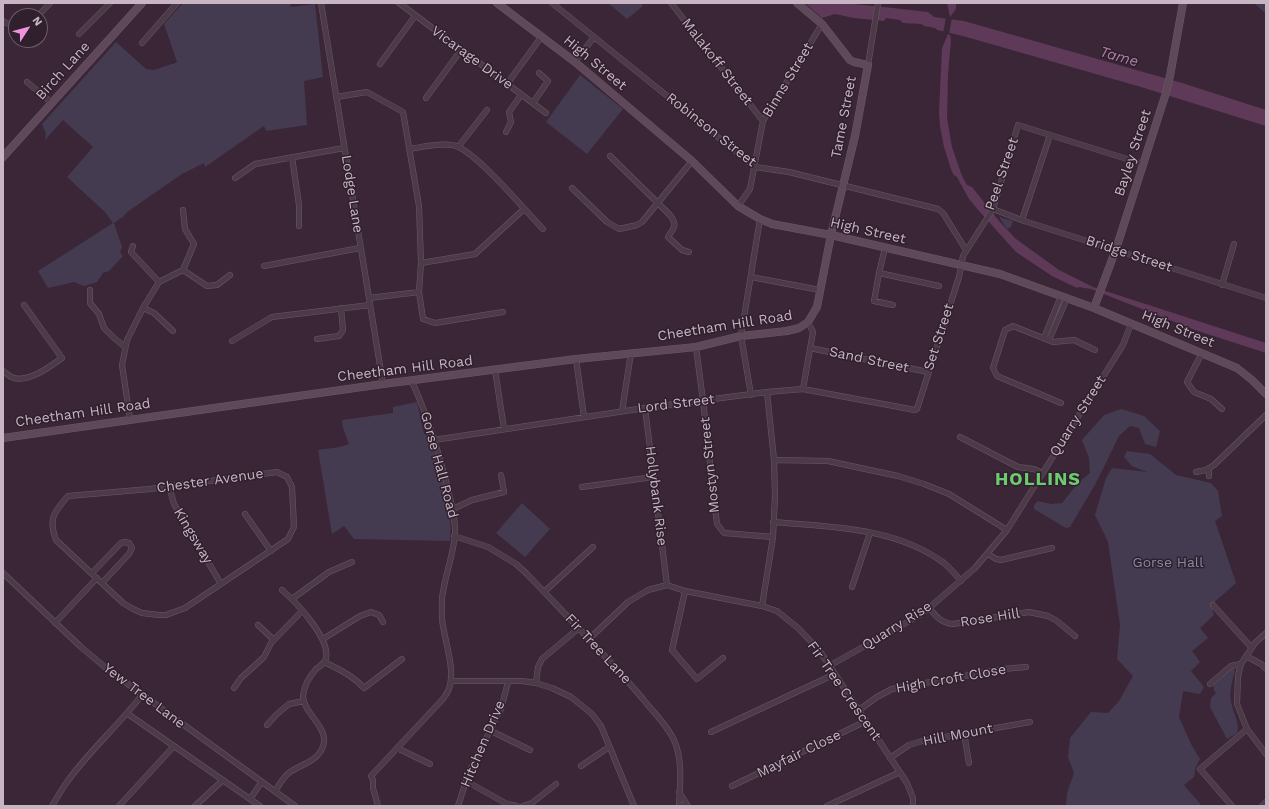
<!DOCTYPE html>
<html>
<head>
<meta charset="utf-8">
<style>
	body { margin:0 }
	#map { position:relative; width:1269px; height:809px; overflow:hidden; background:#3b2638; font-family:"Work Sans",sans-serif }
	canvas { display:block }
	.frame { position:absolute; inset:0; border:4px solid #c7b5c3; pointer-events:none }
	.north { position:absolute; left:8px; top:8px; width:40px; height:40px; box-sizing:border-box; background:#301f2d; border:1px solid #6c5b69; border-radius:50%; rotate:54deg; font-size:11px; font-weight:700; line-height:16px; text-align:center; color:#c7b5c3 }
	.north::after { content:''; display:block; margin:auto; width:14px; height:18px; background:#ee93dc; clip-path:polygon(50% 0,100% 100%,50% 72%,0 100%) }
</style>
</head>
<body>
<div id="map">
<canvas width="1269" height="809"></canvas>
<div class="frame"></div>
<div class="north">N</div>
</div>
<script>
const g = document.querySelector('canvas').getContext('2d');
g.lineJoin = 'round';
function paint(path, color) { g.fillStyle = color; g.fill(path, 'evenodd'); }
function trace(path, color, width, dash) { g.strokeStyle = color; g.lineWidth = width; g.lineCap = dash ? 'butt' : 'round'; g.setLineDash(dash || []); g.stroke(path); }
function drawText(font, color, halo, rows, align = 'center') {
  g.font = font + ' "Work Sans",sans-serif'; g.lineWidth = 3; g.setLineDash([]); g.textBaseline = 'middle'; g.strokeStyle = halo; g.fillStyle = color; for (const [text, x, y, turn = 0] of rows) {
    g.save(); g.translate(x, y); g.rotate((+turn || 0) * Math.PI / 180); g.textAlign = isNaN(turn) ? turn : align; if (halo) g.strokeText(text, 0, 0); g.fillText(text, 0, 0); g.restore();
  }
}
paint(new Path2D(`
	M183,3H290L291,7L315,4L323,77L304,81L307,125L266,131L264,126L205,167L204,163L182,174L127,212L124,216L114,223L122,247L120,252L123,256L109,271L103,273L97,282L84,286L74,282L48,288L38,271L113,223L105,212L67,177L93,147L63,120L45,140L46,134L42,124L116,42L146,69L154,70L172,64H173L177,62L164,24Z
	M608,3H641L643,6L627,19Z
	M1254,3H1265L1266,14Z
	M580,75L623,109L587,154L546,122Z
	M999,217L1013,221L1011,227L1007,229Z
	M417,402L424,434H429C438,466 454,508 450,541L354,539L344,526L332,534L318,450L340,447L349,444L343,428L342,420L393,413V407Z
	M1121,409L1144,416L1160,431L1156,447L1145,444L1139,428L1130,426L1119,436L1096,483L1070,527L1066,528L1034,509V505L1038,501L1051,504L1062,503L1078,483L1090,473L1089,458L1082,440L1104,415Z
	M1127,451L1150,454L1176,475L1211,483L1218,491L1222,516L1215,521L1236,583L1211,605L1214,615L1200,628L1208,638L1192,651L1200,662L1191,671L1204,687L1200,694L1183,691L1179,717L1191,744L1200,759L1196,767L1194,777L1184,785L1202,806H1066L1067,793L1074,773L1068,757L1070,738L1091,712L1108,713L1119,701L1133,676L1117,659L1120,625L1108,542L1095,515L1106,478L1112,468L1147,472L1132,466L1124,457Z
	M522,503L550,529L525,557L496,533Z
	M1231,669H1234L1235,671C1232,681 1229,692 1231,702C1233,713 1240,722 1237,733L1227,739L1210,707L1211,698L1216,693L1214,690L1213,685Z`), '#443b51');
paint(new Path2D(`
	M805,3H843L893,8L928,12L934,17L964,21L1182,83L1266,110V126L1141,87L963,36L937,30L935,28L924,26L921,24L903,23L900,20L886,18L884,21L854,18L835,14L822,18Z
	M947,3H956V9L950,17Z
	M948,34L950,35L951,40L948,74L947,118L952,147L962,176L967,185L972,187L999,221L1016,239L1059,270L1093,287L1266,343V353L1195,330L1091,289L1079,287L1077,288L1052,276L1016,252L980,212L969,199L957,177L954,175L952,172L944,147L940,126L939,112L942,48Z`), '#5e3a58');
paint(new Path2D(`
	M946,17H952L949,34L943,33Z`), '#3b2638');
const street = new Path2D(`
	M321,3L383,384
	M399,3L546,113
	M552,3L755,167L789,172L938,209L943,213L966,250
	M671,3L763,121
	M38,16L50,3
	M3,21L6,23L16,26
	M79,34L110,3
	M142,43L177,3
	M575,62L594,37
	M380,64L415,16
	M868,65L878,3
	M27,82L52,103
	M507,84L542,36
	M336,97L367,92L403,112L419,206L421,263L419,292L423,319L435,323L503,312
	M426,98L461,50
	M533,103L548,81L539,73
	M506,132L511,122L509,112L521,95
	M458,147L487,110
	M409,149C423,147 438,143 452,145C473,147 526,212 543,229
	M610,156L670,215C678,226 674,227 668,237L682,250L689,252
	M292,157L299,205V226
	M235,178L255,164L344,148
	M572,188L607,222L619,229L637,225L642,222L692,161
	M738,206L750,189L763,121L822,24
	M993,209L1024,221L1266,298
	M183,210L185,229L194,244L183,270
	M1022,220L1050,135
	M133,246L131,252L159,282
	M421,263L475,254L524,209
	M264,266L360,248
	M183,270L207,286L217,285L230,275
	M879,273L885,248
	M751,277L820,290
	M1222,285L1234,244
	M90,290V303L99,314L104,328L114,338L125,347
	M369,298L419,292
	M893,305L874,301L879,273L939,286
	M143,308L154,313L173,331
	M1044,338L1061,296
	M317,339L339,336L343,330L341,308
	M1049,340L1067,298
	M232,341L272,317L370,305
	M696,347L703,401L717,524L724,533L773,537
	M810,348L928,372
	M1202,353L1187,382L1194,392L1211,399L1222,409
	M576,359L584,417
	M495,370L504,429
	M3,371C6,373 10,377 14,378C30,382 51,366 62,358L24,305
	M803,389L813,332L808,322
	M751,395L741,336L760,219
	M1061,403L997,376L993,368L1005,330L1013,326L1053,342L1074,340L1095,350
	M645,408L667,585
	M622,411L631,353
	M130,419L122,365L127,340L143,308L159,282L183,270
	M960,437L1018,467L1034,469L1042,473
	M434,440L645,408L767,392L803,389L915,410L917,409L959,277L963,256L993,209L1018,125L1143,164
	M774,460L828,461L898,476L924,484L949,494L1007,530
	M1209,468V476
	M277,472L287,477L292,487L294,527L288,539L185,608L166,615H159L142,613L133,609L123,603L56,540C48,519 54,512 68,496L150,489Z
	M1196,472L1206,470L1214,465L1266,415
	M169,486L174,504L221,584
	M582,487L653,477
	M453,509L472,500L504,492L501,475
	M245,514L271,551
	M773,522C831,527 896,527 944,563C950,568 956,575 961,581
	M454,536L488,547L516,564L527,574C566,615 606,655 643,699C653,712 667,725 674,740C683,760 680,785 679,806
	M988,554L996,559L1001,560L1052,548
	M3,573L81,647L106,668L295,806
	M92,573L121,543L125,542L129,543L132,548L129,554L102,583
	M852,587L870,533
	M685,591L672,650L697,679L723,658
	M544,592L593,547
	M292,599L329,572L352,562
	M1213,605L1251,647
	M762,606L773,537L775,496L774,460L767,392
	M929,608C936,616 941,623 953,624L1029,612L1048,616L1057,621L1075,636
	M55,623L97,578
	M258,625L274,640
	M1266,633L1255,643L1241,664L1238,676L1237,704L1247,729L1266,754
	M323,639L360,616L371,612L379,615L383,622
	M589,639L628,602L648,590L667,585L685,591L762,606L777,611L798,628L819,650L907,783L913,798V806
	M1246,656L1261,664L1266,669
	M324,662C339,669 353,676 364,688L402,659
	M829,666L913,619L929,608L975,568L1007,530L1123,345L1131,324
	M451,681H522L536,683L552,688L571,697L592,714L601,726L634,806
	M536,683L538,667L542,659L579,628
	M1210,684L1231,666L1241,664
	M234,688L241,678L264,657L271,643L302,611
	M859,710L877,697L892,689L1003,669L1026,667
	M128,714L260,806
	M267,725L277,714L289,704L304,701
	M489,730L530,750
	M711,732L835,674
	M964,733L969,763
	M397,748L430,764
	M890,758L909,745L922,741L1030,722
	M581,766L609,747
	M466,781L507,804L517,806
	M732,786L866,721
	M275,791C279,785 284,776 290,772C300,765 314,762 321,751C334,729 303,715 303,696C304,685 309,677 316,669C319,667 323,664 325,661C334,642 296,602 282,590
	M679,792L688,806
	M250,799L261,783
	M52,806C57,798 61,790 67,782C89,751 118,726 142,695
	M119,806L174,746
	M195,806L223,780
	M378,806L373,788V780L371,776L443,699C445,696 448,692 449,689C456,669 444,640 442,619C442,611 441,601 443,592C446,573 453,555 455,535C456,517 450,499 446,481C437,447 427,413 411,380
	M458,806L469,772L501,709L508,682
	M523,806L532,803L556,784
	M827,806L900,772
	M1232,806L1200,769L1247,729
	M1262,806L1266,802`);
const secondary = new Path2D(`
	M497,3L575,62L692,161L738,206L760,219L772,224L831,235L1000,274L1094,308L1237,368L1252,380L1266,394
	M3,157L142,3
	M1094,308L1116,249L1165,96L1170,76L1183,3
	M3,438L383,384L576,359L696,347L741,336L787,331L799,328L808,322L817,307L831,235L855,136L868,65L854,62L850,60L822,24L797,3`);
trace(street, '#695866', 6);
trace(secondary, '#695866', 8);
trace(street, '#4c3a48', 5);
trace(secondary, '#5e4859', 7);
drawText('14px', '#c7b5c3', '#301f2d', [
	["Vicarage Drive",472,58,36],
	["Malakoff Street",717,62,52],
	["High Street",595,63,40],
	["Birch Lane",63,71,-48],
	["Binns Street",788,80,-59],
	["Tame Street",844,117,-79],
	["Robinson Street",711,130,38],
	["Bayley Street",1133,153,-72],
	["Peel Street",1002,174,-71],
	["Lodge Lane",352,194,81],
	["High Street",868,231,13],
	["Bridge Street",1129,254,18],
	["Cheetham Hill Road",725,326,-9],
	["High Street",1178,329,22],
	["Set Street",939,337,-72],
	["Sand Street",869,360,12],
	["Cheetham Hill Road",405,369,-7],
	["Lord Street",676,404,-7],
	["Cheetham Hill Road",83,413,-8],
	["Quarry Street",1078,416,-58],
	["Gorse Hall Road",439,465,75],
	["Mostyn Street",710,465,-96],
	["Chester Avenue",210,481,-8],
	["Hollybank Rise",656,496,83],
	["Kingsway",193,536,59],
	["Rose Hill",990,618,-9],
	["Quarry Rise",897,626,-32],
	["Fir Tree Lane",598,649,47],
	["High Croft Close",951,679,-10],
	["Fir Tree Crescent",844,691,55],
	["Yew Tree Lane",144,696,37],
	["Hill Mount",958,735,-11],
	["Hitchen Drive",483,744,-67],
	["Mayfair Close",799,754,-26]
]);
drawText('14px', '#858ba5', '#301f2d', [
	["Gorse Hall",1168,563]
]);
drawText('italic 15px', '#ab80a5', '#301f2d', [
	["Tame",1119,57,16]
]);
g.letterSpacing = '1px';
drawText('bold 18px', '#6dca6e', '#301f2d', [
	["HOLLINS",1038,480]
]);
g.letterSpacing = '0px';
</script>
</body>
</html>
